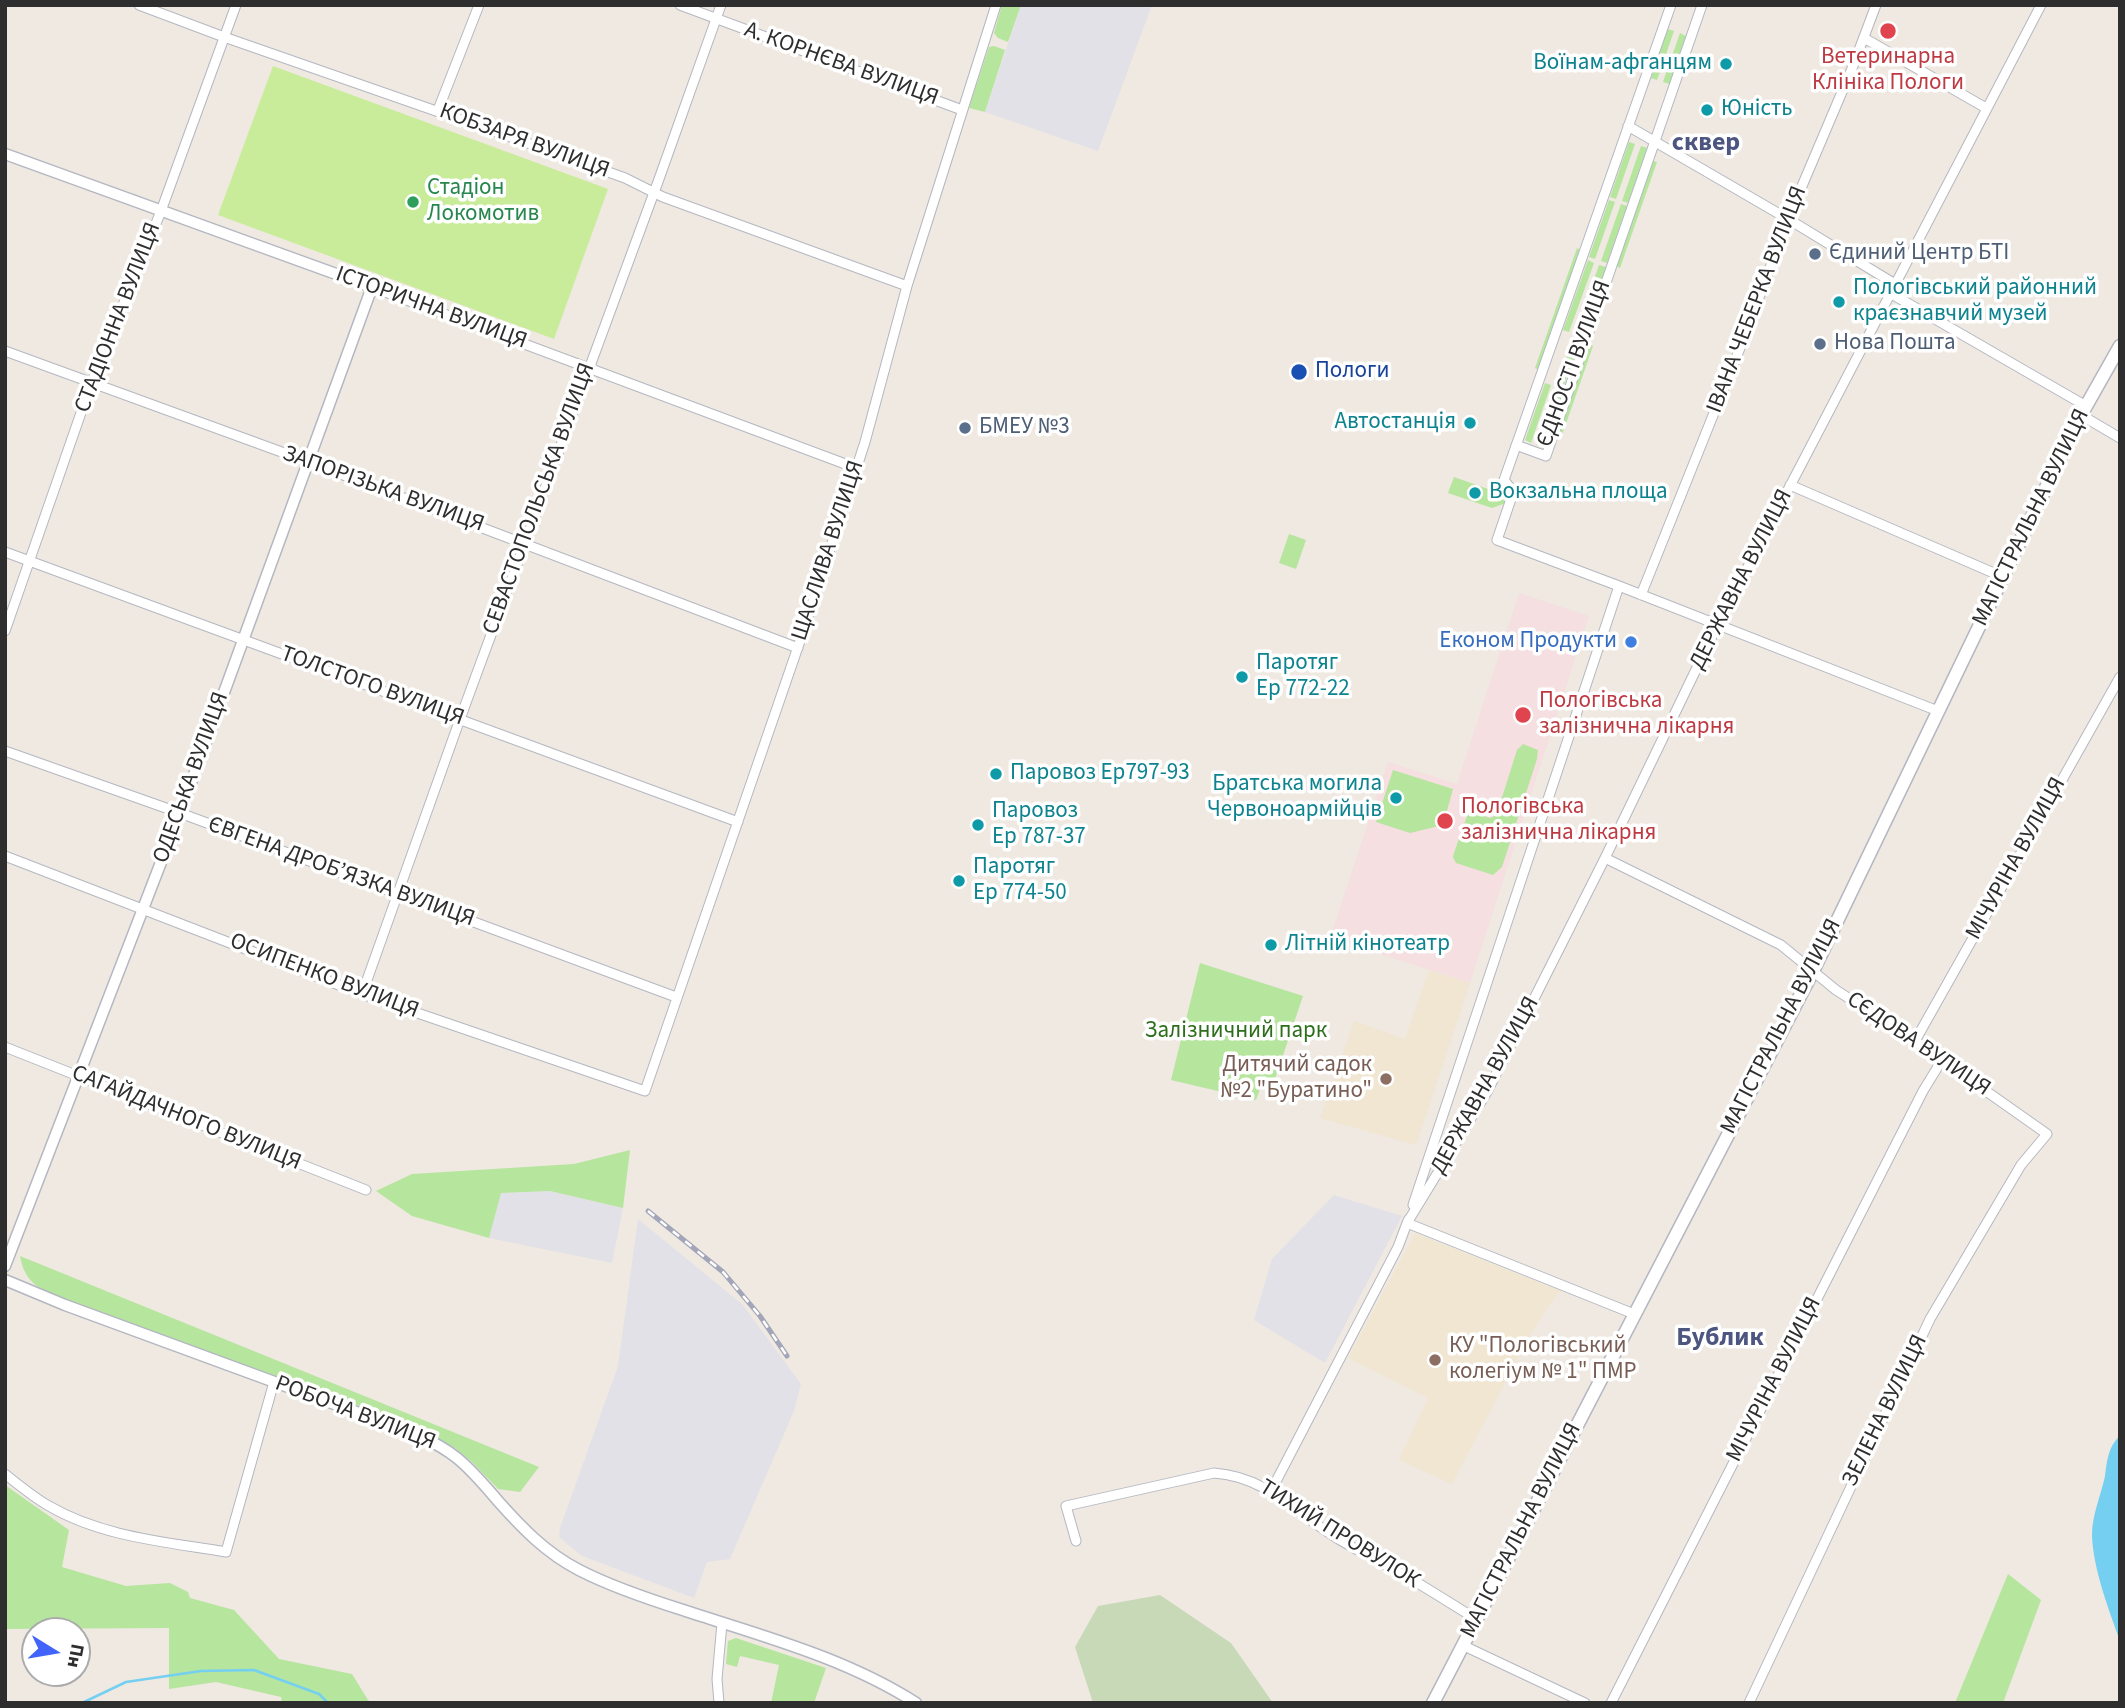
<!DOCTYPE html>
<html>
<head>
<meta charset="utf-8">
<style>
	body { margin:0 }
	#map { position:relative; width:2125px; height:1708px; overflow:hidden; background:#efe9e1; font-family:"Source Sans 3",sans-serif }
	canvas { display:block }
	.frame { position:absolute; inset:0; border:7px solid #2e2e2e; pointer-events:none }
	.north { position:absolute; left:21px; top:1617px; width:70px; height:70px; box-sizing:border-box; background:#fff; border:2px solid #ababab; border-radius:50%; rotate:101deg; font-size:19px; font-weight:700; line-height:28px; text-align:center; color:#2e2e2e }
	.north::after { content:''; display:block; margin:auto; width:24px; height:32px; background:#4264fb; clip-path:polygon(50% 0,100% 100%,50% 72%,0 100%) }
</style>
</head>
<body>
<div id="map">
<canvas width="2125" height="1708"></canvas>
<div class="frame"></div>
<div class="north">Пн</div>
</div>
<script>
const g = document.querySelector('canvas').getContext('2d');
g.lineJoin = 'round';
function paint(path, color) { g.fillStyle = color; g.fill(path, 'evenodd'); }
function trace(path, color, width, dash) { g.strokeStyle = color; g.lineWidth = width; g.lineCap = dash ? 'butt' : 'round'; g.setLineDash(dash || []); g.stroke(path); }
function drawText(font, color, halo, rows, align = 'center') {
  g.font = font + ' "Source Sans 3",sans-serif'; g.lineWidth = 7; g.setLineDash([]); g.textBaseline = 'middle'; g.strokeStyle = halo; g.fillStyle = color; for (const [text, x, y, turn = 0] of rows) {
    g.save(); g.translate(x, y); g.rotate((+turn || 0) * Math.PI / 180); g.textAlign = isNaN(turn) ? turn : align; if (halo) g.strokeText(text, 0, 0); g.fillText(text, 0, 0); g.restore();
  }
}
paint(new Path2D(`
	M1021,5H1152L1098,151L985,112Z
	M550,1191L623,1208L612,1263L489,1238L500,1193Z
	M1334,1195L1402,1216L1325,1363L1254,1320L1272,1259Z
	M638,1219L743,1305L801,1384L794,1411L730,1559L707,1562L694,1598L582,1556L559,1537L560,1528L618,1366Z`), '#e3e1e8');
paint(new Path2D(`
	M1429,970L1470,983L1416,1145L1320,1118L1354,1021L1405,1039Z
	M1415,1233L1561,1291L1547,1308L1531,1333L1452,1484L1399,1460L1428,1398L1348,1358Z`), '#f0e6d1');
paint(new Path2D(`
	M1519,593L1589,616L1470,983L1330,938L1388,762L1457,784Z`), '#f5dfe0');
paint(new Path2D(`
	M1002,5H1021L1008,42L998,38L994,33Z
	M1667,29L1674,31L1657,80L1651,78Z
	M1680,33L1686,36L1670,84L1663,82Z
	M994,46L1005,50L985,112L969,108L989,47Z
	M1629,142L1635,144L1616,199L1610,197Z
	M1641,146L1647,148L1628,203L1622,201Z
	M1653,161L1657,162L1620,268L1616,266Z
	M1609,200L1615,202L1595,259L1589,257Z
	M1621,204L1627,206L1607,263L1601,261Z
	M1577,248L1580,250L1539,370L1535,368Z
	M1588,260L1594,263L1569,332L1563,330Z
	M1599,265L1606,267L1581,337L1575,335Z
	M1573,339L1580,341L1564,385L1558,383Z
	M1589,344L1593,346L1561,438L1557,436Z
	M1545,383L1551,385L1531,443L1525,440Z
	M1557,387L1563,389L1543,447L1536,445Z
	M1454,477L1508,496L1506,503L1492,508L1448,493Z
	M1289,534L1306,540L1296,569L1279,563Z
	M1523,744L1538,750L1537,759L1502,867L1493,875L1456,863L1453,857L1454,853L1467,816L1471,812L1490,818L1493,817L1499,807L1517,750Z
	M1393,770L1453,789L1443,825L1410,833L1376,822Z
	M1200,963L1303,996L1275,1079L1261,1086L1256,1100L1171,1080Z
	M630,1150L623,1208L550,1191L501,1193L489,1238L412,1216L376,1191L412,1174L574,1164Z
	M20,1256L539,1467L520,1492L498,1489L473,1463L455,1448L433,1436L393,1418L54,1297C35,1286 24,1279 20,1256Z
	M5,1485L69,1530L62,1567L126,1586L170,1583L188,1592L190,1598L234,1610L279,1659L352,1674L368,1700L372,1703H282L281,1697L216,1682L169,1689V1628L5,1629Z
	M2008,1574L2041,1600L2003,1703H1955Z
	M736,1638L826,1668L814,1703H771L779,1665L740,1656L737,1667L726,1664L728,1641Z`), '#b6e59e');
paint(new Path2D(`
	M1160,1595L1231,1643L1273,1703H1093L1075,1647L1098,1606Z`), '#c8d9b8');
paint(new Path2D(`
	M273,66L608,189L554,339L218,215Z`), '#c9ec9a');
paint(new Path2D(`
	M2120,1436V1641C2109,1610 2093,1569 2092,1535C2092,1515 2101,1495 2105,1476C2107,1462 2108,1446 2120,1436Z`), '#75cff0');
trace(new Path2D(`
	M82,1703L126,1682L201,1671L254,1670L319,1694L328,1703`), '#75cff0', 2.5);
const minor = new Path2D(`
	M139,5L224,37L522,141L625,178L663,197L907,286
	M680,5L962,110
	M1671,5L1504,480L1511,489L1512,496L1497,540L1619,586L1938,711
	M1864,38L1986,108
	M438,110L479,5
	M1628,126L1788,219L1895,284
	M372,287L856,468
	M1890,293L2086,406
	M5,351L309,462L798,648
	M2081,415L2120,438
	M1516,445L1546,456L1702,5
	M1790,485L2003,577
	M5,552L738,822
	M1641,595L1744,338L1788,219L1853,66L1876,5
	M5,631L91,384L161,211L236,5
	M5,751L180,813L676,997
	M5,856L362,994L645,1091L800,641L865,442L907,286L996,5
	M1605,858L1781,945L1836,990L1915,1041L2047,1134L2021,1165L1930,1319L1749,1703
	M362,994L460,719L659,179L721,5
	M1915,1041L2120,677
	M5,1047L366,1190
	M1413,1205L1619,586
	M1409,1219L1407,1223L1634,1314
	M5,1474C19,1485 33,1497 49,1506C102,1537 167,1542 226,1552L274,1382
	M1271,1491L1398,1247L1407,1223L1487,1092L1605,858L1718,624L2041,5
	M1076,1541L1066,1506L1214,1473C1268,1477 1296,1514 1340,1540C1364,1554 1388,1566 1411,1579C1433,1592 1455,1606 1476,1619
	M1462,1645L1585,1703
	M719,1703L717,1679L722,1623
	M1611,1703L1923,1091L1942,1060`);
const tertiary = new Path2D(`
	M5,154L372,287L180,813L5,1266
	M5,1280L65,1305L416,1434C431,1441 445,1448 457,1458C473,1471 485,1486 498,1501C522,1528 546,1553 579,1570C612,1587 648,1599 683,1610C762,1636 846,1658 916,1703`);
const secondary = new Path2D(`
	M1433,1703L1813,971L2081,415L2120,346`);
trace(minor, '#b4b7c1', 11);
trace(tertiary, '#b4b7c1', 13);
trace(secondary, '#b4b7c1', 15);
trace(minor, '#fff', 9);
trace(tertiary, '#fff', 10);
trace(secondary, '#fff', 12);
const rail = new Path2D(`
	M648,1211L723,1272L760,1316L787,1356`);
trace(rail, '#a3a6b8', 5);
trace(rail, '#fff', 2.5, [8]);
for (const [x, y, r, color] of [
	[1888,31,9,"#e0444e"],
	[1726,64,7,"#0f9aa8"],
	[1707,110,7,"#0f9aa8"],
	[413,202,7,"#2e9e5b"],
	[1815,254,7,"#5c6f8a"],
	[1839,302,7,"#0f9aa8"],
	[1820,344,7,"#5c6f8a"],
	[1299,372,9,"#1a4fb4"],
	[1470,423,7,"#0f9aa8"],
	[965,428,7,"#5c6f8a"],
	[1475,493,7,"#0f9aa8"],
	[1631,642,7,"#3f7fe0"],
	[1242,677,7,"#0f9aa8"],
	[1523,715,9,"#e0444e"],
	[996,774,7,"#0f9aa8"],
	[1396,798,7,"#0f9aa8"],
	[1445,821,9,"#e0444e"],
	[978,825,7,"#0f9aa8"],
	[959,881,7,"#0f9aa8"],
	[1271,945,7,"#0f9aa8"],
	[1386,1079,7,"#8d6e63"],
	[1435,1360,7,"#8d6e63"]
]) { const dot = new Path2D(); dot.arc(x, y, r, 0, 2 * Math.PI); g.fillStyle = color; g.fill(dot); trace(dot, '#fff', 2.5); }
drawText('23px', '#be3a42', '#fff', [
	["Ветеринарна",1888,58,"center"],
	["Клініка Пологи",1888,84,"center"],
	["Пологiвська",1539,702],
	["залiзнична лiкарня",1539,728],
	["Пологівська",1461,808],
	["залізнична лікарня",1461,834]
], 'left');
drawText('23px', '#0d838f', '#fff', [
	["Воїнам-афганцям",1712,64,"right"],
	["Юність",1721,110],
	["Пологівський районний",1853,289],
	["краєзнавчий музей",1853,315],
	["Автостанція",1456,423,"right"],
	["Вокзальна площа",1489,493],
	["Паротяг",1256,664],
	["Ер 772-22",1256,690],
	["Паровоз Ер797-93",1010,774],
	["Братська могила",1382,785,"right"],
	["Червоноармійців",1382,811,"right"],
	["Паровоз",992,812],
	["Ер 787-37",992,838],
	["Паротяг",973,868],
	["Ер 774-50",973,894],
	["Літній кінотеатр",1285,945]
], 'left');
drawText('23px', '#2e2e2e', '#fff', [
	["А. КОРНЄВА ВУЛИЦЯ",841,65,20],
	["КОБЗАРЯ ВУЛИЦЯ",524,142,20],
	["ІВАНА ЧЕБЕРКА ВУЛИЦЯ",1758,300,-69],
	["ІСТОРИЧНА ВУЛИЦЯ",431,309,20],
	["СТАДІОННА ВУЛИЦЯ",119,318,-69],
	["ЄДНОСТІ ВУЛИЦЯ",1575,364,-70],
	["ЗАПОРІЗЬКА ВУЛИЦЯ",383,490,20],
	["СЕВАСТОПОЛЬСЬКА ВУЛИЦЯ",540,499,-70],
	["МАГІСТРАЛЬНА ВУЛИЦЯ",2032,518,-64],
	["ЩАСЛИВА ВУЛИЦЯ",829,551,-72],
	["ДЕРЖАВНА ВУЛИЦЯ",1742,580,-63],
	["ТОЛСТОГО ВУЛИЦЯ",372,687,20],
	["ОДЕСЬКА ВУЛИЦЯ",192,778,-70],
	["МІЧУРІНА ВУЛИЦЯ",2017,859,-61],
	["ЄВГЕНА ДРОБ’ЯЗКА ВУЛИЦЯ",341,873,20],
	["ОСИПЕНКО ВУЛИЦЯ",324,977,21],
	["МАГІСТРАЛЬНА ВУЛИЦЯ",1782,1027,-63],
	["СЄДОВА ВУЛИЦЯ",1918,1045,34],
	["ДЕРЖАВНА ВУЛИЦЯ",1486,1086,-61],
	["САГАЙДАЧНОГО ВУЛИЦЯ",186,1119,22],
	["МІЧУРІНА ВУЛИЦЯ",1775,1380,-63],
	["ЗЕЛЕНА ВУЛИЦЯ",1886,1411,-64],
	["РОБОЧА ВУЛИЦЯ",355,1414,21],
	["МАГІСТРАЛЬНА ВУЛИЦЯ",1522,1531,-63],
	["ТИХИЙ ПРОВУЛОК",1339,1535,32]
]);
drawText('23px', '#27864d', '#fff', [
	["Стадіон",427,189],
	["Локомотив",427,215]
], 'left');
drawText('23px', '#4e5e75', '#fff', [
	["Єдиний Центр БТІ",1829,254],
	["Нова Пошта",1834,344],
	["БМЕУ №3",979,428]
], 'left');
drawText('23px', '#164399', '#fff', [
	["Пологи",1315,372]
], 'left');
drawText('23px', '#366cbe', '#fff', [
	["Економ Продукти",1617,642]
], 'right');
drawText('23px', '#2c6e1b', '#fff', [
	["Залізничний парк",1236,1032]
]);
drawText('23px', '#785e54', '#fff', [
	["Дитячий садок",1372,1066],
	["№2 \"Буратино\"",1372,1092],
	["КУ \"Пологівський",1449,1347,"left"],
	["колегіум № 1\" ПМР",1449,1373,"left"]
], 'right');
drawText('bold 26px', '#4d5680', '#fff', [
	["сквер",1706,144],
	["Бублик",1720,1339]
]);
</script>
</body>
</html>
